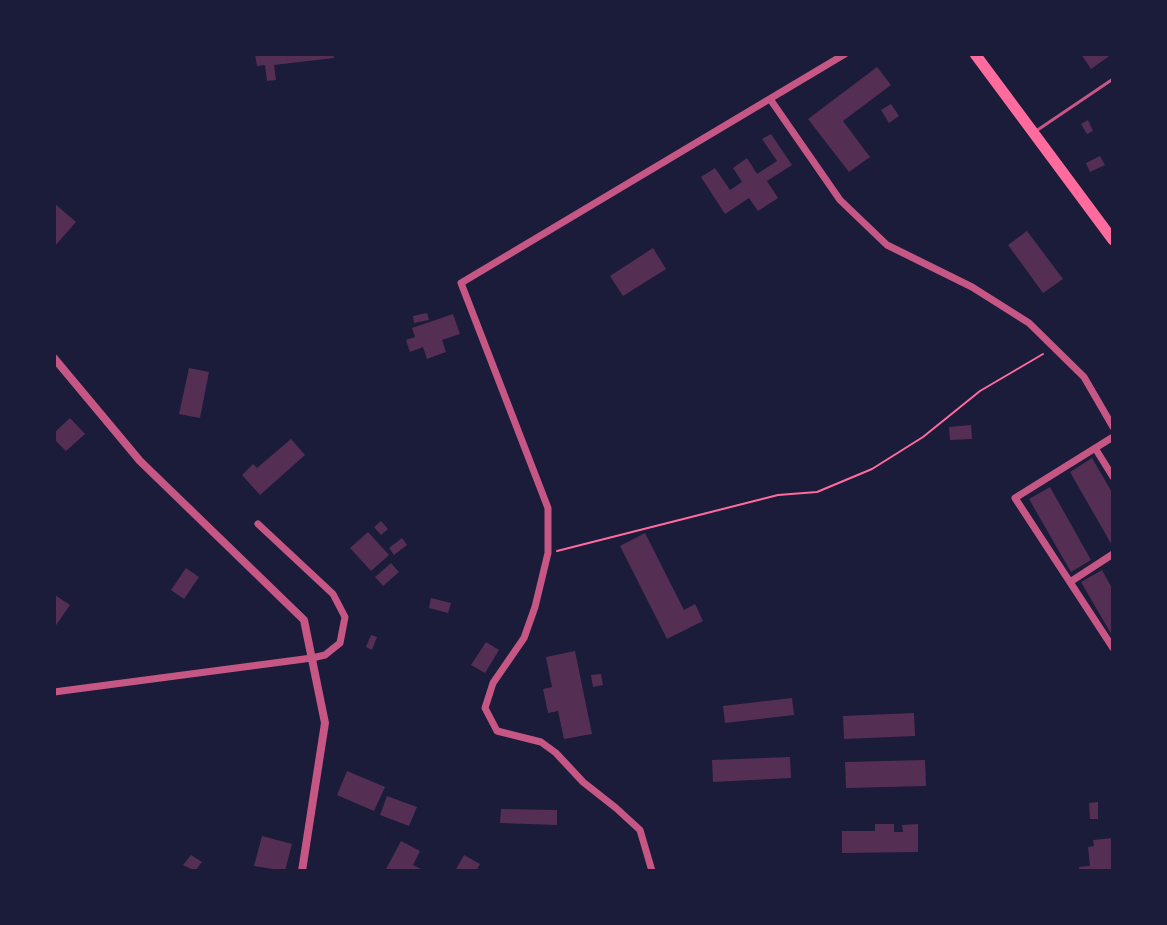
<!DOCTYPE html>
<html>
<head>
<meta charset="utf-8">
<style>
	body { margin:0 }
	#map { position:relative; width:1167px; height:925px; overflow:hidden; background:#1b1b3a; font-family:Spectral,serif }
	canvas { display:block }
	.frame { position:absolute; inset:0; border:56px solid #1b1b3a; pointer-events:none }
</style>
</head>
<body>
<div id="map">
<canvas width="1167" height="925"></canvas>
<div class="frame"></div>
</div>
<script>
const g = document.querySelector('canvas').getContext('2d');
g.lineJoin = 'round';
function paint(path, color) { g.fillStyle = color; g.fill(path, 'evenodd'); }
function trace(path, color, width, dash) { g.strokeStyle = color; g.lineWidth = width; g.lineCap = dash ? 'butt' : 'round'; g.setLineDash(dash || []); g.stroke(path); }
paint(new Path2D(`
	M255,54H333L334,58L274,65L276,80L267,81L265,65L257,66Z
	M1081,54H1112L1091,69Z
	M877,67L891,85L843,121L870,157L849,172L808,119Z
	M891,104L899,116L889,123L881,110Z
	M1088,120L1093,131L1087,134L1081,124Z
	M771,134L792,165L767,181L778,198L758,211L749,198L725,214L701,177L715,168L730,190L742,182L733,168L747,158L757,174L777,161L762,139Z
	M1100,156L1105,165L1090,172L1086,163Z
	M54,203L76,222L54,247Z
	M1027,231L1063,279L1043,293L1008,245Z
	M653,248L666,269L623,296L610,276Z
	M427,313L429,320L414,323L413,316Z
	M453,314L460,334L442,340L446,352L427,359L423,347L410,352L406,340L415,337L412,328Z
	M189,368L209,372L200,418L179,414Z
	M70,418L85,434L66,451L54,439V433Z
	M971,425L972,439L950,440L949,427Z
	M291,439L305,455L260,495L242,475L253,464L257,468Z
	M1092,458L1113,494V547L1070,472Z
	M1050,487L1091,560L1071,572L1029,499Z
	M381,521L388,529L381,535L374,527Z
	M368,532L389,555L371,571L350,548Z
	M645,533L684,610L695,604L703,621L667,639L620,546Z
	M402,538L407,545L394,555L389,548Z
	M391,563L399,572L383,586L375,577Z
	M186,568L199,577L184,599L171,590Z
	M1102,570L1113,590V637L1081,582Z
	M55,595L70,605L54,628V596Z
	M431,598L451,603L448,613L429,608Z
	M371,635L377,637L372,650L366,647Z
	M486,642L499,650L485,673L471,665Z
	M575,651L592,734L564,739L558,711L548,713L543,689L552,687L546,657Z
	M601,674L603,685L593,687L591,675Z
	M792,698L794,715L725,723L723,706Z
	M914,713L915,736L844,739L843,716Z
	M790,757L791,778L713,782L712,760Z
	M925,760L926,786L846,788L845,762Z
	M347,771L385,787L374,811L337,795Z
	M387,796L417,807L409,826L380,815Z
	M1098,802V819H1090L1089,803Z
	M501,809L557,810V825L500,823Z
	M875,824H894V832H903L902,825L918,824V852L842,853V831H875Z
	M262,836L292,844L285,871L254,866Z
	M1113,838V871H1080L1079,867L1090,866L1088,847L1094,846L1093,840Z
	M401,841L420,851L413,865L425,871H385Z
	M191,855L202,862L195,871L183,865Z
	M464,855L480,864L476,871H455Z`), '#542f53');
trace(new Path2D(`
	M557,551L778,495L817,492L872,469L923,437L980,391L1043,354`), '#ff6b9d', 2);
trace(new Path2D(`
	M1036,131L1113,79`), '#c65784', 3);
trace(new Path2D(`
	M770,99L840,200L887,245L972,287L1029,323L1084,377L1113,427
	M1113,437L1015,498L1113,648
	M1095,448L1113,477
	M1070,582L1113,554
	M54,692L312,658L325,655L340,643L345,617L333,594L258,524
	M652,871L640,830L616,808L583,782L556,753L541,742L497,731L485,708L493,683L524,638L535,607L548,553V508L461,283L845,54`), '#c65784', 7);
trace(new Path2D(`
	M54,358L140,461L304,620L325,723L302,871`), '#c65784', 8);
trace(new Path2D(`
	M975,54L1113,240`), '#ff6b9d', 11);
</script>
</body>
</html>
